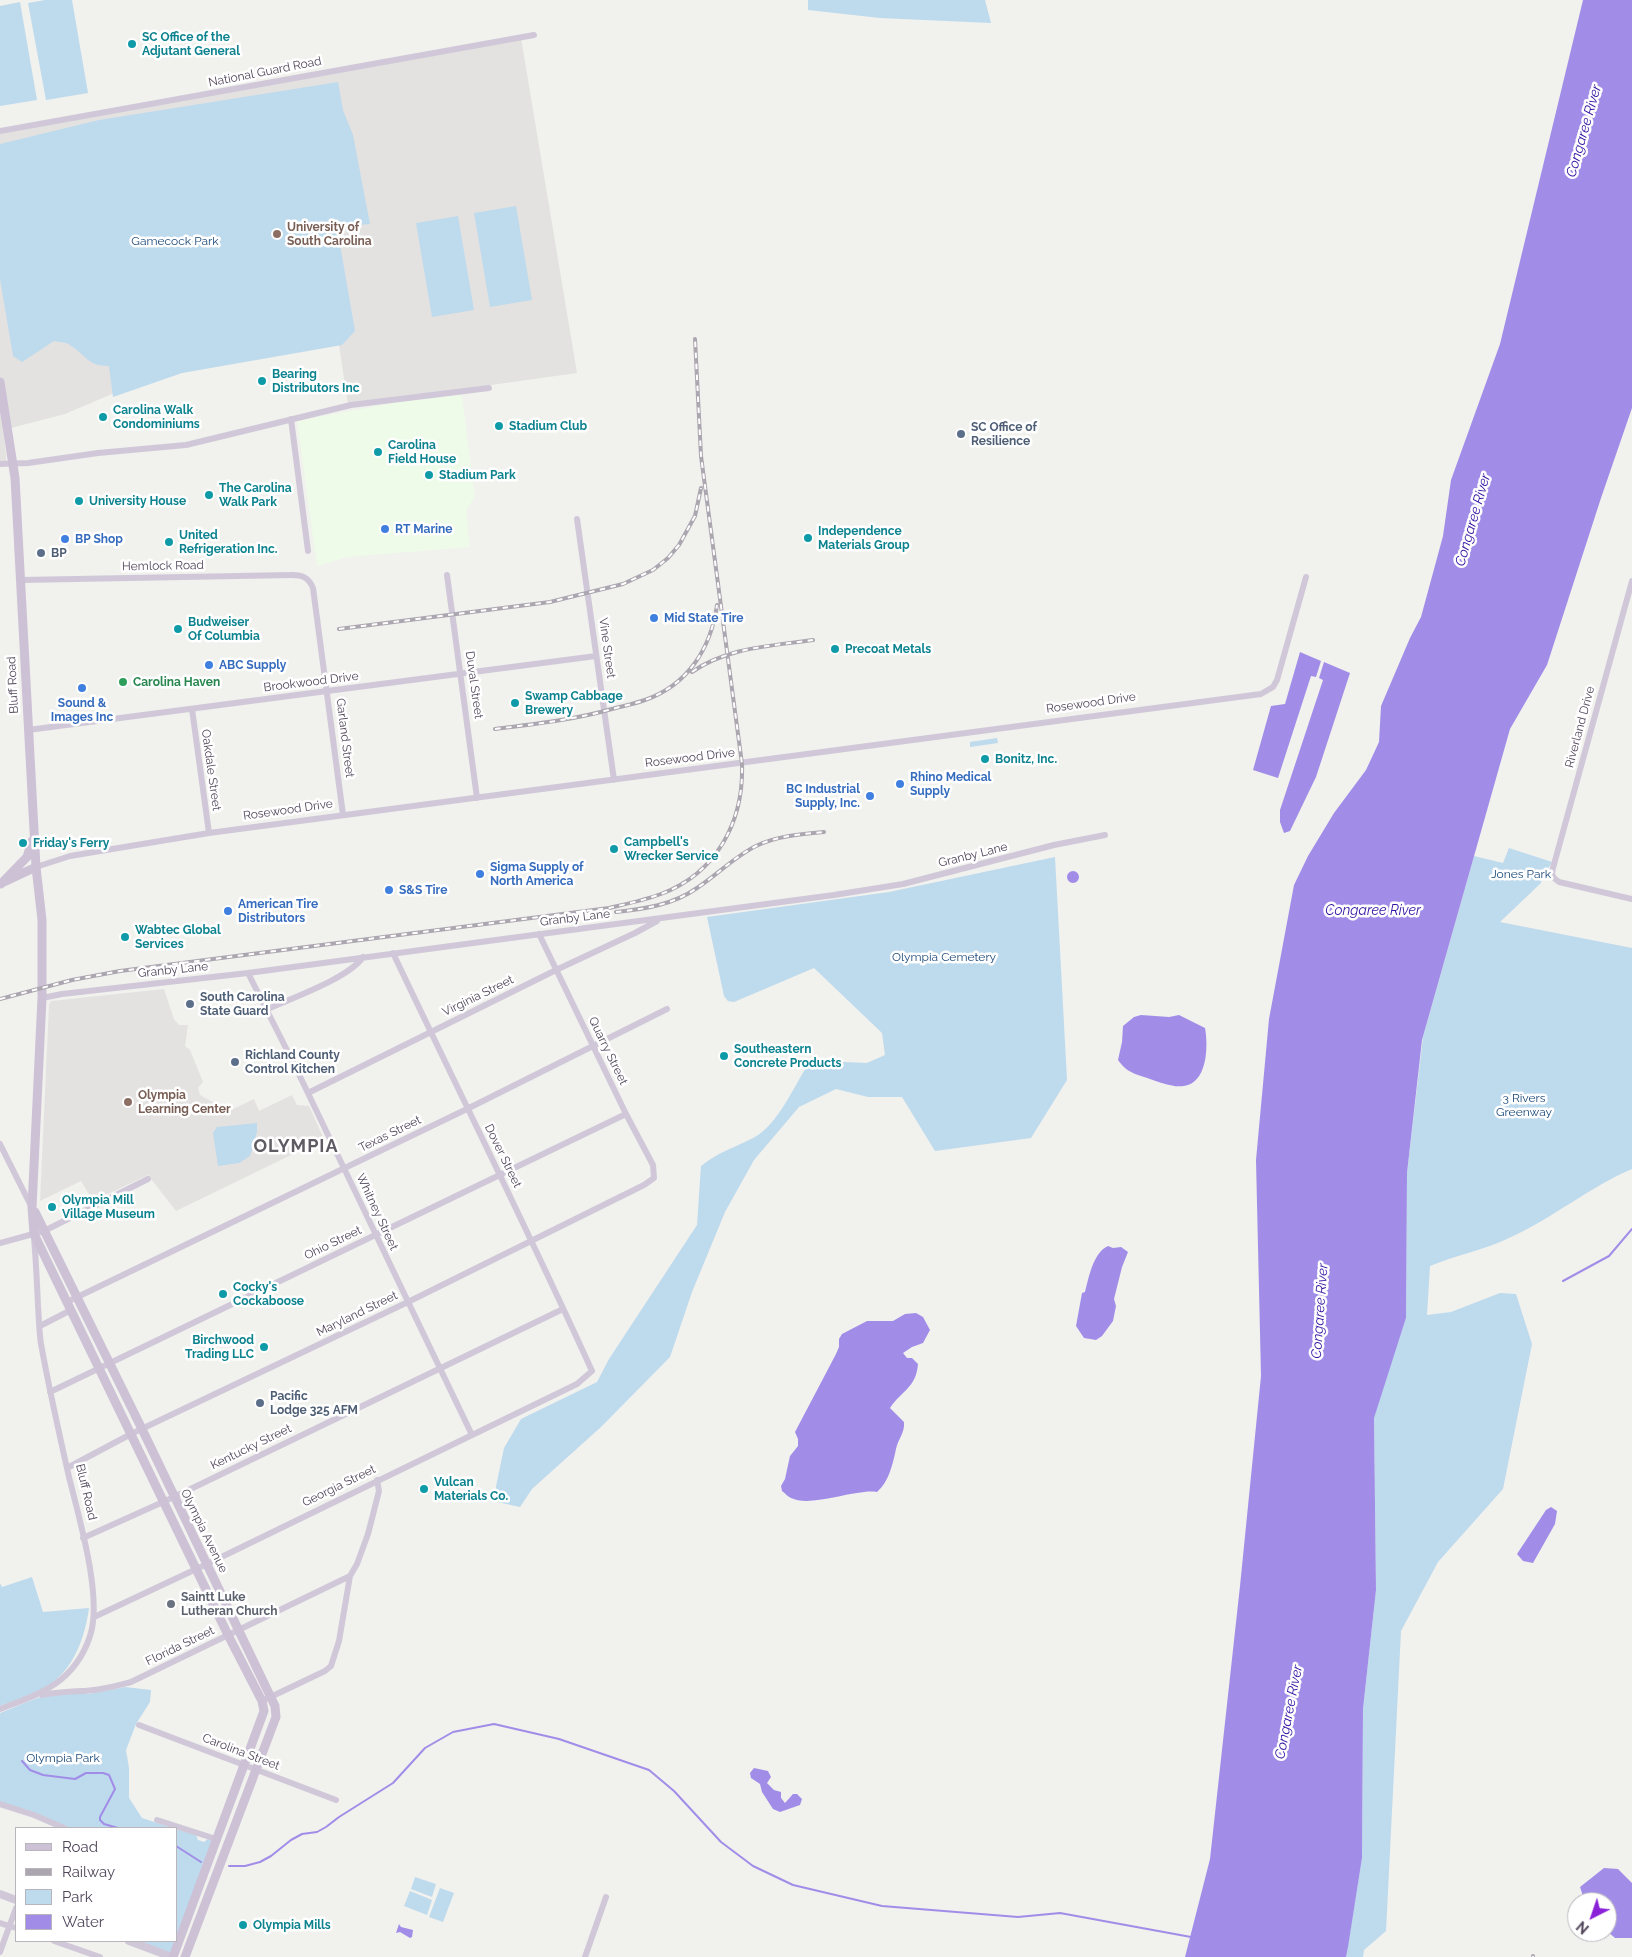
<!DOCTYPE html>
<html>
<head>
<meta charset="utf-8">
<style>
	body { margin:0 }
	#map { position:relative; width:1632px; height:1957px; overflow:hidden; background:#f1f1ee; font-family:Raleway,sans-serif }
	canvas { display:block }
	.legend { position:absolute; left:15px; top:1827px; width:162px; height:115px; box-sizing:border-box; background:#fff; border:1px solid #b9b5bd; margin:0; padding:6px 9px; list-style:none; font-size:15px; color:#51475b }
	.legend li { display:flex; align-items:center; gap:10px; height:25px }
	.legend b { width:25px; border:1px solid #b9b5bd }
	.north { position:absolute; left:1567px; top:1892px; width:50px; height:50px; box-sizing:border-box; background:#fff; border:1px solid #b9b5bd; border-radius:50%; rotate:221deg; font-size:14px; font-weight:700; line-height:20px; text-align:center; color:#51475b }
	.north::after { content:''; display:block; margin:auto; width:18px; height:22px; background:#8a21d8; clip-path:polygon(50% 0,100% 100%,50% 72%,0 100%) }
</style>
</head>
<body>
<div id="map">
<canvas width="1632" height="1957"></canvas>
<ul class="legend">
<li><b style="height:6px;background:#cdc1d6"></b>Road</li>
<li><b style="height:6px;background:#aba6af"></b>Railway</li>
<li><b style="height:14px;background:#bedaed"></b>Park</li>
<li><b style="height:14px;background:#a18de8"></b>Water</li>
</ul>
<div class="north">N</div>
</div>
<script>
const g = document.querySelector('canvas').getContext('2d');
g.lineJoin = 'round';
function paint(path, color) { g.fillStyle = color; g.fill(path, 'evenodd'); }
function trace(path, color, width, dash) { g.strokeStyle = color; g.lineWidth = width; g.lineCap = dash ? 'butt' : 'round'; g.setLineDash(dash || []); g.stroke(path); }
function drawText(font, color, halo, rows, align = 'center') {
  g.font = font + ' Raleway,sans-serif'; g.lineWidth = 5; g.setLineDash([]); g.textBaseline = 'middle'; g.strokeStyle = halo; g.fillStyle = color; for (const [text, x, y, turn = 0] of rows) {
    g.save(); g.translate(x, y); g.rotate((+turn || 0) * Math.PI / 180); g.textAlign = isNaN(turn) ? turn : align; if (halo) g.strokeText(text, 0, 0); g.fillText(text, 0, 0); g.restore();
  }
}
paint(new Path2D(`
	M462,395L475,497L466,510L470,547L348,557L317,566L297,421L398,402Z`), '#edfbe8');
paint(new Path2D(`
	M521,38L577,373L348,405L338,338L140,382L65,414L3,430L7,464H0V131Z
	M164,989L174,1019L179,1025H188L185,1046L190,1050L203,1082L198,1088L200,1095L229,1111L254,1099L259,1111L292,1095L297,1105L309,1106L324,1139L176,1211L148,1175L93,1201L81,1181L40,1201L49,1005L51,1001Z`), '#e3e2e0');
paint(new Path2D(`
	M45,0H72L88,93L46,100L28,3Z
	M808,0H985L991,23L880,18L808,10Z
	M20,2L37,100L0,106V6Z
	M338,82L343,110L353,135L370,224L337,227L355,331L342,345L182,373L113,397L109,366C87,366 86,355 70,345C66,342 59,342 54,341L22,362L13,356L0,279V144L99,120Z
	M516,206L532,300L490,307L474,213Z
	M458,216L474,310L432,317L416,223Z
	M997,738L998,743L970,747V742Z
	M1509,848L1552,862C1549,869 1541,876 1541,883L1500,922L1632,948V1169C1589,1187 1552,1219 1509,1238C1484,1250 1456,1255 1430,1266L1427,1315L1451,1312L1500,1293L1516,1294L1532,1344L1503,1489L1438,1562L1401,1631L1386,1931L1364,1950L1363,1957H1346L1362,1858L1363,1709L1376,1590L1374,1416L1406,1318L1407,1173L1423,1037L1474,856L1503,863Z
	M1055,857L1067,1080L1031,1138L935,1151L902,1097H868L836,1089L799,1107L754,1160L725,1212L692,1292L670,1357L601,1427L532,1489L520,1507L493,1501L504,1448L521,1419L597,1382L609,1359L697,1225L701,1166C718,1152 736,1147 755,1137C777,1125 794,1087 807,1066L844,1062L867,1063L885,1055L882,1033L814,968L734,1002L728,1001L724,996L707,917L889,892Z
	M257,1123V1132L250,1156L239,1163L218,1166L213,1133L217,1127Z
	M32,1577L43,1612L89,1608C85,1638 73,1671 46,1687C32,1695 15,1700 0,1706V1583L2,1587Z
	M125,1687L151,1690L150,1702L136,1724L126,1750L129,1768V1798L142,1818L173,1828H64L0,1804V1713L37,1698L60,1692L88,1694Z
	M176,1829L196,1835L198,1840L204,1842L209,1838L214,1840L176,1939Z
	M415,1877L436,1884L432,1897L411,1889Z
	M440,1888L454,1893L443,1922L429,1917Z
	M410,1891L432,1900L427,1915L404,1906Z
	M139,1941H176L170,1953Z`), '#bedaed');
paint(new Path2D(`
	M1583,0H1632V408L1601,498L1547,665L1510,729L1422,1040L1407,1173L1406,1318L1374,1418L1376,1590L1363,1709L1362,1858L1348,1947L1346,1957H1185L1210,1859L1240,1586L1261,1376L1256,1160L1269,1019L1294,885L1308,856L1334,813L1366,770L1379,742L1381,706L1410,638L1421,617L1443,536L1451,480L1500,344Z
	M1300,652L1321,661L1316,677L1311,676L1278,778L1253,770L1271,706L1285,704Z
	M1324,662L1350,673L1316,777L1290,831L1284,833L1280,822V810L1323,680L1319,678Z
	M1067 877a6 6 0 1 1 12 0a6 6 0 1 1-12 0Z
	M1141,1015L1169,1017L1179,1015L1205,1028C1208,1044 1208,1078 1188,1085C1176,1089 1162,1083 1150,1079C1136,1074 1127,1073 1118,1060L1122,1042L1123,1026L1134,1017Z
	M1108,1246L1113,1248L1121,1247L1128,1252L1122,1267L1114,1299L1116,1306L1113,1321L1102,1336L1096,1340L1084,1338L1076,1326L1082,1293L1085,1292C1089,1277 1093,1253 1108,1246Z
	M916,1313L923,1317L930,1330L923,1343L912,1347L903,1353L907,1358H912L918,1364C916,1388 902,1390 890,1408L904,1422C905,1433 898,1439 896,1449C893,1463 889,1482 877,1492C870,1491 864,1492 857,1493C840,1495 807,1506 791,1498C788,1497 785,1493 782,1491L781,1486L785,1479L790,1456L798,1446V1439L795,1432L836,1354L839,1347V1339L842,1334L867,1321H893L905,1314Z
	M1551,1507L1557,1511L1555,1524L1533,1563L1523,1561L1517,1554L1546,1510Z
	M754,1768L768,1771L771,1777L767,1783L774,1790L781,1792V1798L785,1803L793,1794H797L802,1799L800,1805L780,1812L773,1809L762,1792L760,1784L751,1778L750,1773Z
	M1604,1868L1618,1869L1632,1883V1938H1615L1607,1931V1902H1585L1580,1887Z
	M399,1924L401,1927L413,1930L412,1937L410,1938L400,1932L396,1933Z`), '#a18de8');
trace(new Path2D(`
	M1563,1281L1609,1256L1632,1229
	M22,1761L30,1770L43,1775L75,1779L86,1773H103L109,1775L115,1789L100,1817V1820L104,1824L118,1828
	M176,1846L201,1862
	M229,1866H245L260,1862L271,1856L291,1840L302,1834L317,1832L326,1827L339,1817L393,1783L425,1748L453,1732L494,1724L559,1739L649,1770L674,1791L721,1842L753,1866L793,1885L882,1906L1018,1917L1060,1913L1191,1937`), '#a18de8', 2);
trace(new Path2D(`
	M0,131L534,35
	M291,419L308,551
	M0,464L28,463L98,453L186,445L351,405L489,388
	M577,519L614,780
	M447,575L477,798
	M21,580L292,575C303,575 309,578 313,588L343,815
	M192,709L209,833
	M28,730L596,656
	M36,867L70,856L209,833L1261,694L1273,687L1277,680L1306,577
	M1554,878L1552,874L1553,868L1632,581
	M1554,878L1559,882L1632,899
	M248,973L294,1064L472,1435
	M42,998L62,994L248,973L834,895L903,884L1054,845L1105,835
	M268,1009C292,998 349,978 363,957
	M308,1093L556,970L635,933L657,921
	M0,1144L31,1206
	M0,1243L44,1231L148,1179
	M67,1302L467,1109L667,1009
	M40,1326L71,1310
	M50,1392L626,1114
	M67,1468L131,1434L408,1302L644,1185L654,1178L653,1165L626,1114L539,934
	M83,1538L174,1497L563,1309
	M94,1617L207,1564L577,1384L592,1371C528,1230 459,1092 393,953
	M42,1695C56,1692 66,1692 81,1691C98,1691 115,1686 131,1682L350,1576
	M262,1701L325,1671L331,1666L339,1641L350,1576L357,1564L368,1534L379,1491L377,1480
	M0,1709C41,1694 75,1682 90,1636C103,1598 79,1518 69,1477C59,1433 49,1388 41,1344C39,1331 39,1318 38,1306C37,1283 36,1261 34,1238
	M139,1725L336,1800
	M0,1804L34,1815L64,1828
	M157,1820L216,1839
	M0,1923L16,1928
	M54,1941L100,1957
	M0,1952L16,1908
	M585,1957L606,1897`), '#d0c8d8', 6);
trace(new Path2D(`
	M0,1894L16,1900
	M129,1941L172,1957`), '#d0c8d8', 8);
trace(new Path2D(`
	M0,382L15,478L36,867L42,920V998L32,1207L34,1234L228,1635L262,1701L264,1711L173,1957
	M4,882L36,867
	M1,884L27,857L32,841
	M35,1212L142,1429L275,1706L276,1717L185,1957`), '#cdc1d6', 9);
const rail = new Path2D(`
	M339,629L550,602L623,584L653,570L668,558L679,545L695,516L701,488
	M692,672C728,647 772,646 813,640
	M495,729C535,724 573,720 612,709C623,706 634,704 645,700C688,685 711,648 717,605
	M616,912C644,909 673,905 697,888C717,875 734,857 756,846C776,836 802,834 824,832
	M0,999L72,980L120,971L609,908C626,904 645,900 661,894C717,873 744,821 742,764L701,456L695,339
	M1533,1956V1957`);
trace(rail, '#aba6af', 4);
trace(rail, '#fff', 2, [5.5]);
for (const [x, y, r, color] of [
	[132,44,5,"#0f9aa8"],
	[277,234,5,"#8d6e63"],
	[262,381,5,"#0f9aa8"],
	[103,417,5,"#0f9aa8"],
	[499,426,5,"#0f9aa8"],
	[961,434,5,"#5c6f8a"],
	[378,452,5,"#0f9aa8"],
	[429,475,5,"#0f9aa8"],
	[209,495,5,"#0f9aa8"],
	[79,501,5,"#0f9aa8"],
	[385,529,5,"#3f7fe0"],
	[808,538,5,"#0f9aa8"],
	[65,539,5,"#3f7fe0"],
	[169,542,5,"#0f9aa8"],
	[41,553,5,"#5c6f8a"],
	[654,618,5,"#3f7fe0"],
	[178,629,5,"#0f9aa8"],
	[835,649,5,"#0f9aa8"],
	[209,665,5,"#3f7fe0"],
	[123,682,5,"#2e9e5b"],
	[82,688,5,"#3f7fe0"],
	[515,703,5,"#0f9aa8"],
	[985,759,5,"#0f9aa8"],
	[900,784,5,"#3f7fe0"],
	[870,796,5,"#3f7fe0"],
	[23,843,5,"#0f9aa8"],
	[614,849,5,"#0f9aa8"],
	[480,874,5,"#3f7fe0"],
	[389,890,5,"#3f7fe0"],
	[228,911,5,"#3f7fe0"],
	[125,937,5,"#0f9aa8"],
	[190,1004,5,"#5c6f8a"],
	[724,1056,5,"#0f9aa8"],
	[235,1062,5,"#5c6f8a"],
	[128,1102,5,"#8d6e63"],
	[52,1207,5,"#0f9aa8"],
	[223,1294,5,"#0f9aa8"],
	[264,1347,5,"#0f9aa8"],
	[260,1403,5,"#5c6f8a"],
	[424,1489,5,"#0f9aa8"],
	[171,1604,5,"#6b7280"],
	[243,1925,5,"#0f9aa8"]
]) { const dot = new Path2D(); dot.arc(x, y, r, 0, 2 * Math.PI); g.fillStyle = color; g.fill(dot); trace(dot, '#fff', 2); }
drawText('bold 12px', '#0d838f', '#fff', [
	["SC Office of the",142,37],
	["Adjutant General",142,51],
	["Bearing",272,374],
	["Distributors Inc",272,388],
	["Carolina Walk",113,410],
	["Condominiums",113,424],
	["Stadium Club",509,426],
	["Carolina",388,445],
	["Field House",388,459],
	["Stadium Park",439,475],
	["The Carolina",219,488],
	["Walk Park",219,502],
	["University House",89,501],
	["Independence",818,531],
	["Materials Group",818,545],
	["United",179,535],
	["Refrigeration Inc.",179,549],
	["Budweiser",188,622],
	["Of Columbia",188,636],
	["Precoat Metals",845,649],
	["Swamp Cabbage",525,696],
	["Brewery",525,710],
	["Bonitz, Inc.",995,759],
	["Campbell's",624,842],
	["Wrecker Service",624,856],
	["Friday's Ferry",33,843],
	["Wabtec Global",135,930],
	["Services",135,944],
	["Southeastern",734,1049],
	["Concrete Products",734,1063],
	["Olympia Mill",62,1200],
	["Village Museum",62,1214],
	["Cocky's",233,1287],
	["Cockaboose",233,1301],
	["Birchwood",254,1340,"right"],
	["Trading LLC",254,1354,"right"],
	["Vulcan",434,1482],
	["Materials Co.",434,1496],
	["Olympia Mills",253,1925]
], 'left');
drawText('12px', '#51475b', '#fff', [
	["National Guard Road",265,72,-11],
	["Hemlock Road",163,566,-1],
	["Vine Street",607,648,82],
	["Brookwood Drive",311,682,-7],
	["Bluff Road",13,685,-93],
	["Duval Street",474,685,82],
	["Rosewood Drive",1091,703,-8],
	["Riverland Drive",1580,727,-75],
	["Garland Street",345,738,83],
	["Rosewood Drive",690,758,-7],
	["Oakdale Street",211,770,82],
	["Rosewood Drive",288,810,-8],
	["Granby Lane",973,855,-14],
	["Granby Lane",575,918,-7],
	["Granby Lane",173,970,-6],
	["Virginia Street",478,996,-26],
	["Quarry Street",608,1051,64],
	["Texas Street",390,1134,-26],
	["Dover Street",503,1156,64],
	["Whitney Street",377,1212,65],
	["Ohio Street",333,1243,-26],
	["Maryland Street",357,1314,-26],
	["Kentucky Street",251,1447,-26],
	["Georgia Street",339,1486,-26],
	["Bluff Road",86,1492,77],
	["Olympia Avenue",204,1531,64],
	["Florida Street",180,1646,-26],
	["Carolina Street",241,1752,21]
]);
drawText('bold 12px', '#785e54', '#fff', [
	["University of",287,227],
	["South Carolina",287,241],
	["Olympia",138,1095],
	["Learning Center",138,1109]
], 'left');
drawText('12px', '#1b4979', '#fff', [
	["Gamecock Park",175,241],
	["Jones Park",1521,874],
	["Olympia Cemetery",944,957],
	["3 Rivers",1524,1098],
	["Greenway",1524,1112],
	["Olympia Park",63,1758]
]);
drawText('bold 12px', '#4e5e75', '#fff', [
	["SC Office of",971,427],
	["Resilience",971,441],
	["BP",51,553],
	["South Carolina",200,997],
	["State Guard",200,1011],
	["Richland County",245,1055],
	["Control Kitchen",245,1069],
	["Pacific",270,1396],
	["Lodge 325 AFM",270,1410]
], 'left');
drawText('bold 12px', '#366cbe', '#fff', [
	["RT Marine",395,529],
	["BP Shop",75,539],
	["Mid State Tire",664,618],
	["ABC Supply",219,665],
	["Sound &",82,703,"center"],
	["Images Inc",82,717,"center"],
	["Rhino Medical",910,777],
	["Supply",910,791],
	["BC Industrial",860,789,"right"],
	["Supply, Inc.",860,803,"right"],
	["Sigma Supply of",490,867],
	["North America",490,881],
	["S&S Tire",399,890],
	["American Tire",238,904],
	["Distributors",238,918]
], 'left');
drawText('bold 12px', '#27864d', '#fff', [
	["Carolina Haven",133,682]
], 'left');
drawText('bold 12px', '#5b616d', '#fff', [
	["Saintt Luke",181,1597],
	["Lutheran Church",181,1611]
], 'left');
drawText('italic 14px', '#3312a2', '#fff', [
	["Congaree River",1584,131,-74],
	["Congaree River",1473,520,-74],
	["Congaree River",1373,911],
	["Congaree River",1320,1311,-86],
	["Congaree River",1289,1712,-79]
]);
g.letterSpacing = '1px';
drawText('bold 18px', '#5f5b63', '#fff', [
	["OLYMPIA",296,1147]
]);
g.letterSpacing = '0px';
</script>
</body>
</html>
